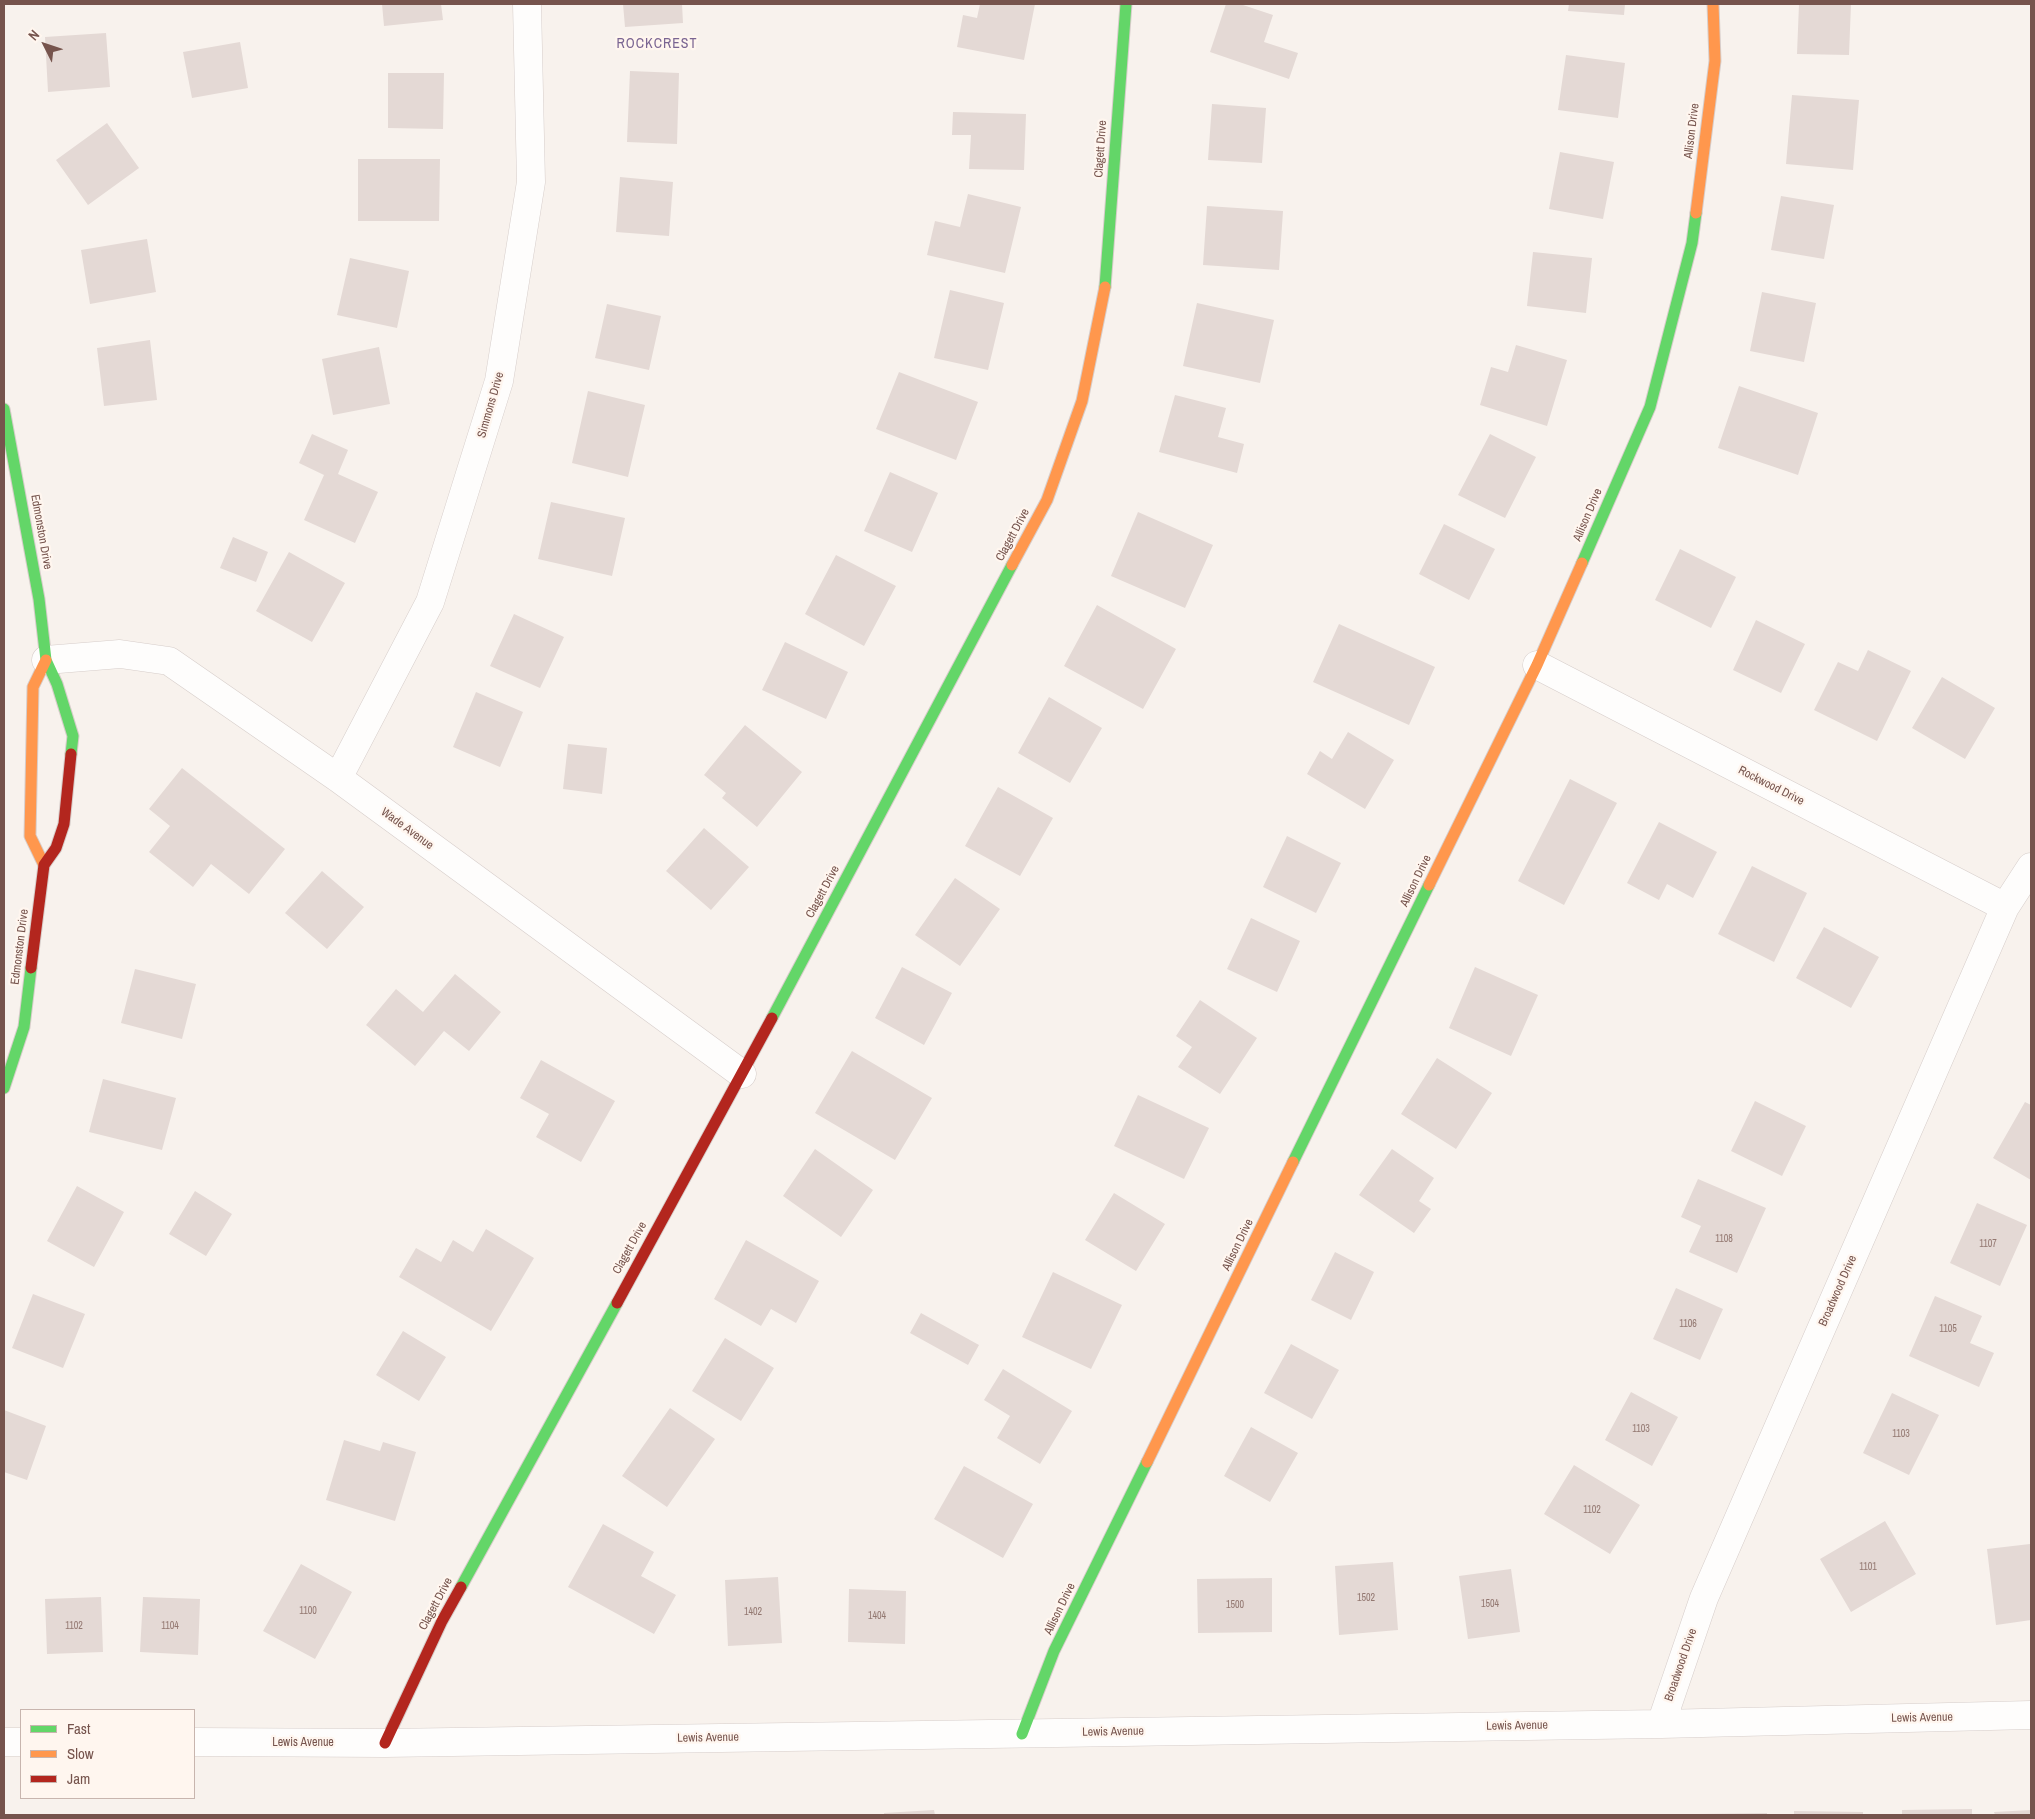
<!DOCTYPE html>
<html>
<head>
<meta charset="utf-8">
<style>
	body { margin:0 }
	#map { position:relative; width:2035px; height:1819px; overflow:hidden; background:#f8f2ed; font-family:"Archivo Narrow",sans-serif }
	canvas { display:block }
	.frame { position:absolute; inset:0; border:5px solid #76544d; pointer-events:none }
	.legend { position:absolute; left:20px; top:1709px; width:175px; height:90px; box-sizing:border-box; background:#fff6ef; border:1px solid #c8b5ae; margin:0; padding:6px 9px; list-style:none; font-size:15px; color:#76544d }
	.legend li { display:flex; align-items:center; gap:10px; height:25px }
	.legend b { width:25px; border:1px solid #c8b5ae }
	.north { position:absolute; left:20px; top:20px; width:50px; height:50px; -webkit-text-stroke:4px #fff6ef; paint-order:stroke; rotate:311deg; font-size:14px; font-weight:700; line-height:20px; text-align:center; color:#76544d }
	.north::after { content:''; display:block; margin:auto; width:18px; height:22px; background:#76544d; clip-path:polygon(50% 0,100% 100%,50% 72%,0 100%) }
</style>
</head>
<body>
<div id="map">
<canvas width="2035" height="1819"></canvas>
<div class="frame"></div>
<ul class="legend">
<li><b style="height:6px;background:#63d668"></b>Fast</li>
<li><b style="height:6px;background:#ff974d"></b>Slow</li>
<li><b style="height:6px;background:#b3261e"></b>Jam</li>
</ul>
<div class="north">N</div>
</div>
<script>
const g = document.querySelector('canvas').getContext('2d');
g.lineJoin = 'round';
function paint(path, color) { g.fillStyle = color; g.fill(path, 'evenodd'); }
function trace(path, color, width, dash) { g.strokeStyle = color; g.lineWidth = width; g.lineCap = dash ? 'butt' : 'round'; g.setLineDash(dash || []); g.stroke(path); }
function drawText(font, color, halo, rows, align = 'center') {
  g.font = font + ' "Archivo Narrow",sans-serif'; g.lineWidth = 4.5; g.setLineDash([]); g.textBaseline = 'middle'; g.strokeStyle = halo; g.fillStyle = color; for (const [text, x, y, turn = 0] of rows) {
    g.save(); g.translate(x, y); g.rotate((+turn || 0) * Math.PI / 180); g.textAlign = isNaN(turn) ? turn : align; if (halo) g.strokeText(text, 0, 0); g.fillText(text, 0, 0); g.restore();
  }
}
paint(new Path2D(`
	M382,4H441L443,20L384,26Z
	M623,4H682L683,23L625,27Z
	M980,4H1035L1024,60L957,47L963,15L977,18Z
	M1226,4H1240L1273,15L1264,42L1298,53L1289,79L1210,52Z
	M1569,4H1625L1624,15L1568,11Z
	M1799,4H1851L1849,55L1797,54Z
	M106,33L110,87L48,92L45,37Z
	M240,42L248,88L192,98L183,52Z
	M1566,55L1625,63L1618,118L1558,110Z
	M630,71L679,73L677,144L627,142Z
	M388,73H444L443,129L388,128Z
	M1792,95L1859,100L1853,170L1786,164Z
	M1212,104L1266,108L1262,163L1208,160Z
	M953,112L1026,114L1024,170L969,169L971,135H952Z
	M107,123L139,168L88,205L56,160Z
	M1560,152L1614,162L1603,219L1549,209Z
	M358,159H440L439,221H358Z
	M620,177L673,182L669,236L616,232Z
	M968,194L1021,207L1005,273L927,255L935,221L960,227Z
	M1781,196L1834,205L1824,259L1771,250Z
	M1207,206L1283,211L1279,270L1203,265Z
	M147,239L156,292L90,304L81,250Z
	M1533,252L1592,258L1586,313L1527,306Z
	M350,258L409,271L397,328L337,315Z
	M950,290L1004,303L988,370L934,358Z
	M1762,292L1816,303L1804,362L1750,351Z
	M1197,303L1274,320L1260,383L1183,366Z
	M607,304L661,316L649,370L595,358Z
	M150,340L157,400L104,406L97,348Z
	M1516,345L1567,360L1547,426L1480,405L1491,367L1508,372Z
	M379,347L390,404L333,415L322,359Z
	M899,372L978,402L956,460L876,429Z
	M1739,386L1818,413L1798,475L1718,448Z
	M588,391L645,405L628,477L572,463Z
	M1175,395L1226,408L1218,437L1244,444L1237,473L1159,452Z
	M312,434L348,450L338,474L378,492L355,543L304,520L324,475L299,463Z
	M1490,434L1536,457L1505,518L1458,495Z
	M890,472L938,493L912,552L864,531Z
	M551,502L625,518L612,576L538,559Z
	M1138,512L1213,545L1185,608L1111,576Z
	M1444,524L1495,549L1469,600L1419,574Z
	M233,537L268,552L256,582L220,568Z
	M1680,549L1736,577L1711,628L1655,600Z
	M289,552L345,583L312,642L256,611Z
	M836,555L896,586L864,646L805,614Z
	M1097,605L1176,649L1143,709L1064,666Z
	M514,614L564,637L540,688L490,666Z
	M1756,620L1805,644L1781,693L1733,670Z
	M1339,624L1435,667L1409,725L1313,682Z
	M785,642L848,672L826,719L762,690Z
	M1868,650L1911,671L1877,741L1814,710L1838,662L1858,671Z
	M1942,677L1995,708L1965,759L1912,728Z
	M476,692L523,712L500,767L453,747Z
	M1049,697L1102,728L1070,783L1018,753Z
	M745,725L802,772L757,827L722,798L726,793L704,775Z
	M1348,732L1394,760L1365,809L1307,774L1320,751L1332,759Z
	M568,744L607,748L602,794L563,789Z
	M182,768L285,849L249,894L211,864L193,887L149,852L170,826L149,809Z
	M1570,779L1617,803L1564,905L1518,881Z
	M998,787L1053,818L1020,876L965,846Z
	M1659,822L1717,852L1693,898L1667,884L1659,900L1627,883Z
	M704,828L749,867L711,910L666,871Z
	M1287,836L1341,863L1316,913L1263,887Z
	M1752,866L1807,893L1774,962L1718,934Z
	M322,871L364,907L327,949L285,913Z
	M955,878L1000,909L960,966L915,935Z
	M1251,918L1300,941L1277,992L1227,969Z
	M1824,927L1879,957L1851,1008L1796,978Z
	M902,967L952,993L924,1045L875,1018Z
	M1475,967L1538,995L1511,1056L1449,1028Z
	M135,969L196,984L182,1039L121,1023Z
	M455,974L501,1012L469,1051L444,1031L415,1066L366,1025L396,989L423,1012Z
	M1200,1000L1257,1038L1220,1094L1178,1067L1192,1047L1176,1036Z
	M852,1051L932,1098L895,1160L815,1113Z
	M1437,1058L1492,1093L1456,1149L1401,1114Z
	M541,1060L615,1101L581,1162L536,1137L549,1114L520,1098Z
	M103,1079L176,1098L162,1150L89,1132Z
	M1138,1095L1209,1128L1184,1179L1114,1146Z
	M1755,1101L1806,1126L1782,1176L1731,1151Z
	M2025,1102L2031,1105V1180L1993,1158Z
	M815,1149L873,1190L841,1237L783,1196Z
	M1392,1149L1434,1178L1419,1201L1431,1209L1414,1233L1359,1195Z
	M1698,1179L1766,1208L1737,1273L1689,1252L1701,1226L1681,1217Z
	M77,1186L124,1212L94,1267L47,1241Z
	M195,1191L232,1214L206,1256L169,1234Z
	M1114,1193L1165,1224L1136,1271L1085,1240Z
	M1977,1203L2027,1225L2000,1286L1950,1263Z
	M486,1229L534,1258L491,1331L399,1277L416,1248L441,1262L453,1240L473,1252Z
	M746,1240L819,1281L796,1323L771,1309L761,1326L714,1299Z
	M1335,1252L1374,1272L1351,1320L1311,1300Z
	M1053,1272L1122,1305L1091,1369L1022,1337Z
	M1676,1288L1723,1309L1700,1360L1653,1339Z
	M33,1294L85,1314L63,1368L12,1348Z
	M1935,1296L1982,1316L1970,1343L1994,1353L1979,1387L1909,1356Z
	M921,1313L979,1345L968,1365L910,1333Z
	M403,1331L446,1357L419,1401L376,1375Z
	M725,1338L774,1368L741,1421L692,1391Z
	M1291,1344L1339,1370L1312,1419L1264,1393Z
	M1003,1369L1072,1411L1040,1464L997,1438L1010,1416L984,1400Z
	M1631,1392L1678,1417L1652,1466L1605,1440Z
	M1892,1393L1939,1415L1909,1475L1863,1453Z
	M670,1408L715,1439L667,1507L622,1476Z
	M4,1410L46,1426L27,1480L4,1472Z
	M1251,1427L1298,1453L1270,1502L1224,1476Z
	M344,1440L380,1451L383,1442L416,1452L395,1521L326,1500Z
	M1574,1465L1640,1505L1610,1554L1544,1514Z
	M964,1466L1033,1504L1003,1558L934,1519Z
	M1885,1521L1916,1574L1851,1612L1820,1559Z
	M603,1524L654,1552L641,1576L676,1595L654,1634L568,1587Z
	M2030,1544L2031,1620L1996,1625L1987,1549Z
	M1393,1562L1398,1630L1339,1635L1335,1566Z
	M301,1564L352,1592L315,1659L263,1631Z
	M1511,1569L1520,1632L1468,1639L1459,1576Z
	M778,1577L782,1643L728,1646L725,1580Z
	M1272,1578V1632L1198,1633L1197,1579Z
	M849,1589L906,1591L905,1644L848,1642Z
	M101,1597L103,1652L47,1654L45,1599Z
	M143,1597L200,1599L198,1655L140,1652Z
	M1972,1809V1815H1902V1810Z
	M934,1810L935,1815H884V1813Z
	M2031,1810V1815H1995L1994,1812Z
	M1794,1811L1863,1812V1815H1794Z
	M1767,1813V1815H1698V1814Z`), '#e4d9d5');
const street = new Path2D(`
	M46,660L120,654L169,661L338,778L742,1074
	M1537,665L2005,907
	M338,778L430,602L499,381L531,182L527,4
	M1661,1724L1704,1598L2005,907L2031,867
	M4,1742H21
	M194,1742L385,1743L1661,1724L2031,1715`);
const fast = new Path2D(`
	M1105,287L1126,4
	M4,409L39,599L46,660L57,684L73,736L71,754
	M1582,563L1650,407L1692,243L1696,213
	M772,1018L1012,565
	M4,1088L24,1027L31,968
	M1293,1162L1429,885
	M461,1587L617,1303
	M1022,1734L1054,1651L1147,1462`);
const slow = new Path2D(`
	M1696,213L1715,61L1713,4
	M1012,565L1047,500L1082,401L1105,287
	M44,865L30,836L33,687L46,660
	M1429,885L1537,665L1582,563
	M1147,1462L1293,1162`);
const jam = new Path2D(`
	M31,968L44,865L56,848L64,824L71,754
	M617,1303L772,1018
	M385,1743L442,1621L461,1587`);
trace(street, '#d6cdca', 29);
trace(fast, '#d7cdca', 13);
trace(slow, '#d7cdca', 13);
trace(jam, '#d7cdca', 13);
trace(street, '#fefdfc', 28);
trace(fast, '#63d668', 11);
trace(slow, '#ff974d', 11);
trace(jam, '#b3261e', 11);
drawText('10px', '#937871', null, [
	["1108",1724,1239],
	["1107",1988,1244],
	["1106",1688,1324],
	["1105",1948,1329],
	["1103",1641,1429],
	["1103",1901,1434],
	["1102",1592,1510],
	["1101",1868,1567],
	["1502",1366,1598],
	["1504",1490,1604],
	["1500",1235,1605],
	["1100",308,1611],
	["1402",753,1612],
	["1404",877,1616],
	["1102",74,1626],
	["1104",170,1626]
]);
drawText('12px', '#76544d', '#fff6ef', [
	["Allison Drive",1692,131,-83],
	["Clagett Drive",1101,149,-86],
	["Simmons Drive",491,405,-74],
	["Allison Drive",1588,515,-67],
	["Edmonston Drive",41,532,80],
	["Clagett Drive",1013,535,-62],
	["Rockwood Drive",1771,786,27],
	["Wade Avenue",407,829,36],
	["Allison Drive",1416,881,-64],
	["Clagett Drive",823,892,-62],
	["Edmonston Drive",20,947,-83],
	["Allison Drive",1238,1245,-64],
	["Clagett Drive",630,1248,-61],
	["Broadwood Drive",1838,1291,-66],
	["Clagett Drive",436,1604,-62],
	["Allison Drive",1060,1609,-64],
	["Broadwood Drive",1681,1665,-71],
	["Lewis Avenue",1922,1718,-1],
	["Lewis Avenue",1517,1726,-1],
	["Lewis Avenue",1113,1732,-1],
	["Lewis Avenue",708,1738,-1],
	["Lewis Avenue",303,1743]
]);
g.letterSpacing = '1px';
drawText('14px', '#7a6592', '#fff6ef', [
	["ROCKCREST",657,44]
]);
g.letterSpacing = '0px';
</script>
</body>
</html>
